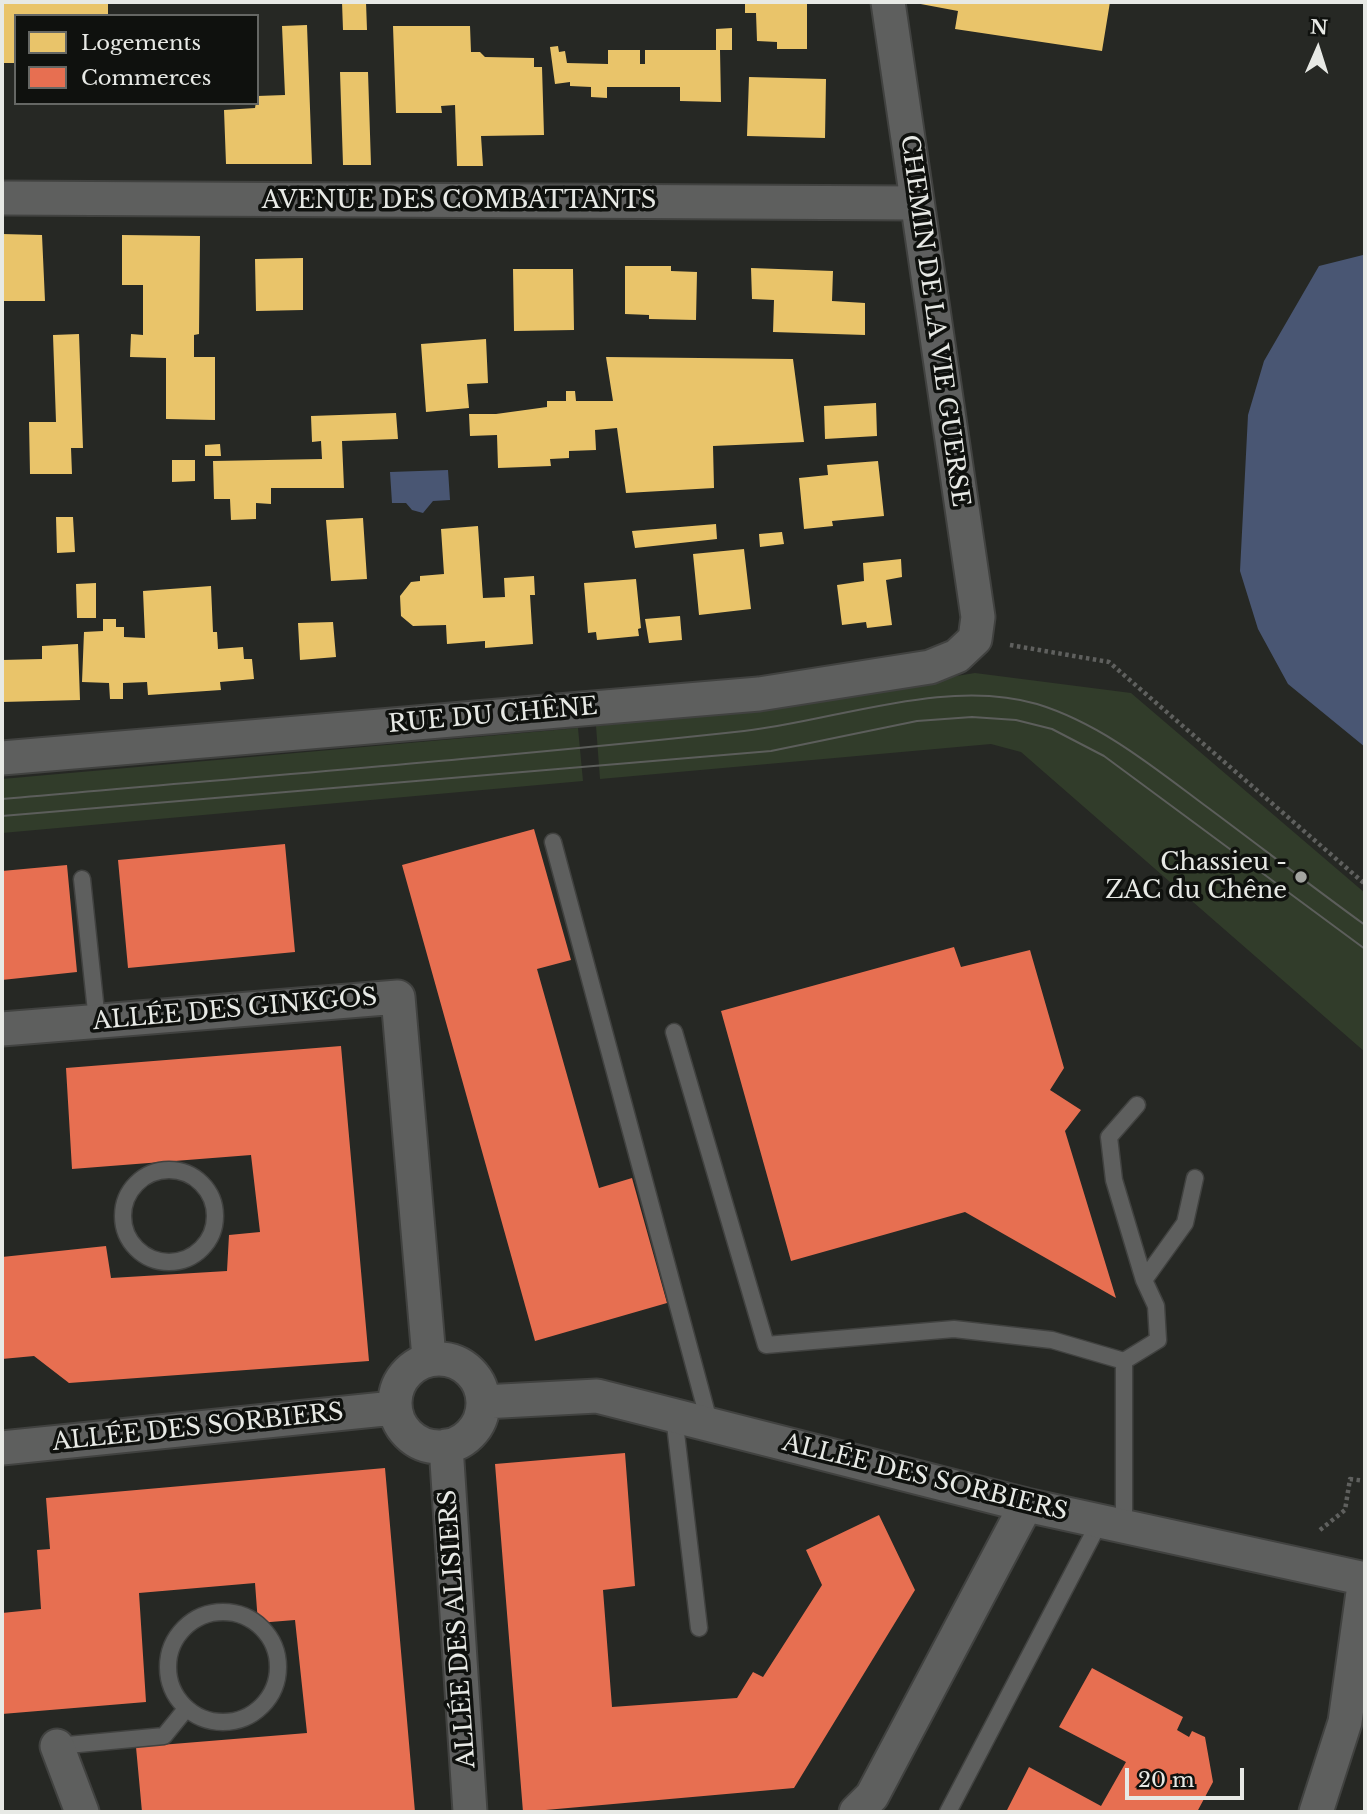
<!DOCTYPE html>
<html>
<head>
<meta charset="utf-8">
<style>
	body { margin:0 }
	#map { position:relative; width:1367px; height:1814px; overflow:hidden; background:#262824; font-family:"Libre Baskerville",serif }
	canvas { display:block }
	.frame { position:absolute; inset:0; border:4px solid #e7e9e5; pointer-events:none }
	.legend { position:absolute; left:14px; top:14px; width:245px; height:91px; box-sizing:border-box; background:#0f110e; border:2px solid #656764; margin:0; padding:9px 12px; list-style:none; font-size:21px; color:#e7e9e5 }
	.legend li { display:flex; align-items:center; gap:14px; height:35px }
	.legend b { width:35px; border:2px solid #656764 }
	.north { position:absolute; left:1283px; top:14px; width:70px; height:70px; -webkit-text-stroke:5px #0f110e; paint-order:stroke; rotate:3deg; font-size:19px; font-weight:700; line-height:28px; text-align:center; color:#e7e9e5 }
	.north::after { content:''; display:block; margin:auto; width:24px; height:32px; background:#e7e9e5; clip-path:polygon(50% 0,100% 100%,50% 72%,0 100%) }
	.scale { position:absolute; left:1125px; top:1768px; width:119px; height:32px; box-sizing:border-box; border:4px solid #e7e9e5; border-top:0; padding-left:9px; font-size:21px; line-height:24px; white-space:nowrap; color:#e7e9e5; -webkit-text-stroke:5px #0f110e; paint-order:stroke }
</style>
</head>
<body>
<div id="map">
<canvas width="1367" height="1814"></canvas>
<div class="frame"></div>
<ul class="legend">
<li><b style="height:19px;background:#e9c46a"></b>Logements</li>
<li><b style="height:19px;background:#e76f51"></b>Commerces</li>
</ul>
<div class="north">N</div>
<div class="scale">20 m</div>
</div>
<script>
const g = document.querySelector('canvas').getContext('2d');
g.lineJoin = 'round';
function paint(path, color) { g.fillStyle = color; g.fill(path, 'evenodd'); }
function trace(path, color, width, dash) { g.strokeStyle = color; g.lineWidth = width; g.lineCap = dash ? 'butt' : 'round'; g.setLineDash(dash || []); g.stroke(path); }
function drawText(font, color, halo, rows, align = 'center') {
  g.font = font + ' "Libre Baskerville",serif'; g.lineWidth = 7; g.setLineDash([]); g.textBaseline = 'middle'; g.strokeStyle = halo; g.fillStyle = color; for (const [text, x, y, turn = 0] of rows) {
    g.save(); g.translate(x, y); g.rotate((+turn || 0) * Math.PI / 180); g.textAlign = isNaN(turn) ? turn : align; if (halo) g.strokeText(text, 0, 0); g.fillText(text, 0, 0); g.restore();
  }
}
paint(new Path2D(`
	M975,673L1131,693L1365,893V1052L1021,752L991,744L600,779L596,726L719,714Z
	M578,728L583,781L2,833V779Z`), '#313c2a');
paint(new Path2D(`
	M1363,255L1365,256V747L1288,684L1258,629L1240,571L1248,415L1264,361L1319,266Z
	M448,470L450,500L433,501L423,513L412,510L406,503H392L390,472Z`), '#495673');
paint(new Path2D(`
	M108,2V16H16V63H3L2,4Z
	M342,2H366L367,30H343Z
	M745,2H807V49H777V42L757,41L756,13H745Z
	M910,2H1110L1102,51L955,29L958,11Z
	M307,25L312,164H226L224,110L255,108L257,96L285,95L282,26Z
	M393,26H470L471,52H480L485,57L534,58V67H542L544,135L481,136L483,166H457L455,105L441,106L442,113H396Z
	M732,28V50H720L721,102L680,101V87H607V98L591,97V87L570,86V82L555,84L550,47L558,46L559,52L565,51L567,63L608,64V50H640V64H645V50H716V29Z
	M340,72H368L371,165H343Z
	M749,77L826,79L825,138L747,136Z
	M2,234L42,235L45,301H2Z
	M122,235L200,236L199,334L194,335V357H215V420L166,419V358L130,357L131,334L143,335V285H122Z
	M303,258V310L256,311L255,259Z
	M625,266H671V271L697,272L696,320L649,319V315L625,314Z
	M751,268L833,271L832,301L865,303V335L773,332L774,300L752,299Z
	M513,269H573L574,330L514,331Z
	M79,334L83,448H71L72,474H30L29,422H56L53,335Z
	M486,339L488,383L467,384L469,408L426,412L421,344Z
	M606,357L793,359L804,442L713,446L714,488L626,493L617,428L595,430L596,450L569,451V458L550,459L551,466L498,468L497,435L470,436L469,414H496L547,407V401H566V391H575L576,401H613Z
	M876,403L877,436L825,439L824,406Z
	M396,413L398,439L342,441L344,488H271V504L256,503V519L231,520L230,499H214L213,461L322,459L321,441L312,442L311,416Z
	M220,444L221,456H205V445Z
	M172,460H195V481L172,482Z
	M878,461L884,516L832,521L833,526L804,529L799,478L828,475L827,465Z
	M56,517H73L75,552L57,553Z
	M363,518L367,579L331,581L326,520Z
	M716,524L717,539L635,548L632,531Z
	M478,526L483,598L505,597L504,578L534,576L535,595H530L533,644L485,648V641L447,644L446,625L413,626L401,616L400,596L411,582L420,581V576L444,574L441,529Z
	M782,532L784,544L760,547L759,534Z
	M744,549L751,609L699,615L693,554Z
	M901,559L902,577L886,580L892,625L867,628L866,622L842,625L837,585L864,581L863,563Z
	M636,579L641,628L638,629L639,636L597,640L596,632L588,633L584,583Z
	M96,583V618H77L76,584Z
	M211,586L213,632H217L218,649L243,647L244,659H252L254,679L220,682L221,690L148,695L147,682L123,683V699H110L109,683L82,682L84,632L103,631V619H116V627H124V637L145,638L143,591Z
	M680,616L682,640L649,643L645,619Z
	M333,622L336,657L300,660L298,623Z
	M78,644L80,700L2,702V660L42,659V646Z`), '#e9c46a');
paint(new Path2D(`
	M534,829L571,960L537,969L599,1188L632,1178L667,1303L535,1341L402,865Z
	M285,844L295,952L128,968L118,860Z
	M67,865L77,972L2,980V871Z
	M954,947L961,967L1030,950L1064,1068L1050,1090L1081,1110L1065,1131L1116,1298L965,1212L791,1261L721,1011Z
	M341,1046L369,1361L69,1383L34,1356L2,1359V1257L106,1246L111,1278L227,1271L229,1235L260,1232L251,1155L72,1169L66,1068Z
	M625,1453L635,1586L603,1590L612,1707L737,1698L753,1672L763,1677L822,1585L806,1550L879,1515L915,1590L794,1788L523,1812L495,1464Z
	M385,1468L415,1812H142L136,1747L307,1733L295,1620L258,1623L255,1583L139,1593L146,1702L2,1714V1613L41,1609L37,1550L50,1549L46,1498Z
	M1092,1668L1183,1717L1177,1730L1189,1737L1192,1731L1205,1737L1213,1782L1197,1812H1006L1029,1767L1101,1806L1126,1762L1059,1727Z`), '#e76f51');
const service = new Path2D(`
	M553,842L710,1425
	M82,879L97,1021
	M674,1032L766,1345L954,1329L1052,1340L1124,1361V1526
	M123 1216a46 46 0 1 1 92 0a46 46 0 1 1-92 0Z
	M1144,1280L1185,1223L1195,1178
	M1124,1361L1158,1340L1156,1306L1144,1280L1114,1180L1109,1137L1137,1105
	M674,1416L699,1628
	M168 1667a55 55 0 1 1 110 0a55 55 0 1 1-110 0Z
	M57,1746L164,1736L186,1709
	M948,1812L1100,1521`);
const minor = new Path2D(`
	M2,198L916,203
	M2,758L759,694L930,667L957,656L975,639L978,617L888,2
	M2,1029L398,997L429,1358
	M395 1403a44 44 0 1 1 88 0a44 44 0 1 1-88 0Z
	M483,1402L597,1396L1026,1505L1365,1579
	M446,1446L470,1812
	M2,1448L394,1408
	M57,1746L82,1812
	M856,1812L872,1796L1026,1505
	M1316,1812L1345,1722L1365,1578`);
trace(service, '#414240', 19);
trace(minor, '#414240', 37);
trace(new Path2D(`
	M1010,645L1109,662L1365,884
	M1320,1530L1345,1510L1350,1479L1365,1481`), '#5f605e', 4.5, [3.5, 3.5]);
trace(service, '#5e5f5e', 16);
trace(minor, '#5e5f5e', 33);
trace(new Path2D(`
	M2,799C249,777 497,758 744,731C834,721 947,677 1037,704C1099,723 1151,765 1203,804C1257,844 1311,886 1365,925
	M2,816L771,751L917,721L972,717L1016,720L1052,729L1104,756L1365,949`), '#5c5e5b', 2);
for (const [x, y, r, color] of [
	[1301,877,7,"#a3a5a1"]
]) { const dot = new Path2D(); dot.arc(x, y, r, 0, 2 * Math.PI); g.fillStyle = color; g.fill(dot); trace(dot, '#0f110e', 2.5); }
drawText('24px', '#e7e9e5', '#0f110e', [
	["AVENUE DES COMBATTANTS",459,201],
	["CHEMIN DE LA VIE GUERSE",934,321,82],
	["RUE DU CHÊNE",493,716,-5],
	["ALLÉE DES GINKGOS",235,1010,-5],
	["ALLÉE DES SORBIERS",198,1428,-6],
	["ALLÉE DES SORBIERS",925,1478,14],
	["ALLÉE DES ALISIERS",458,1629,-94]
]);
drawText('24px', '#e7e9e5', '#0f110e', [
	["Chassieu -",1287,863],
	["ZAC du Chêne",1287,891]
], 'right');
</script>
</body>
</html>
